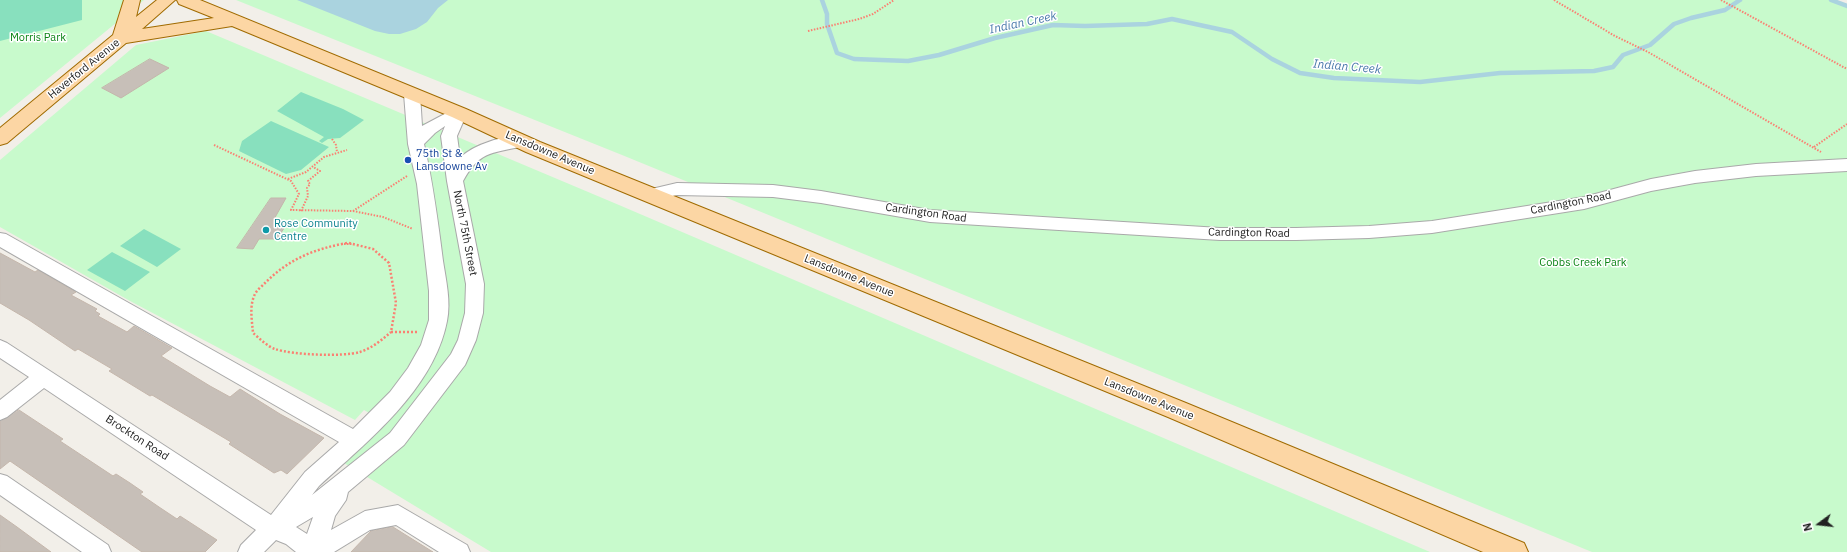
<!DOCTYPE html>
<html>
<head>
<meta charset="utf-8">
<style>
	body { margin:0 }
	#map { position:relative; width:1847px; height:552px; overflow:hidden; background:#f2efe9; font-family:"IBM Plex Sans",sans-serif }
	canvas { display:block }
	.north { position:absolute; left:1799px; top:504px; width:40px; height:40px; -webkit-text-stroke:3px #fff; paint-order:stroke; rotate:255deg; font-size:11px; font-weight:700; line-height:16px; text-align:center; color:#222 }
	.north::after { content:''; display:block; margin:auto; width:14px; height:18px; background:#222; clip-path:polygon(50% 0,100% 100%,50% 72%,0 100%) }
</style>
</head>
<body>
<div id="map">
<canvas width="1847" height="552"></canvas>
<div class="north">N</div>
</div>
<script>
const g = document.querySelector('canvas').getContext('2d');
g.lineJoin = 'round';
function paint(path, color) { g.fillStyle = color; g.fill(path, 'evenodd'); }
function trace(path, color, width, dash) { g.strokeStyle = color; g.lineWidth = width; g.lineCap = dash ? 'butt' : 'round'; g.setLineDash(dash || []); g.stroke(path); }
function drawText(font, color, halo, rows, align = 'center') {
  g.font = font + ' "IBM Plex Sans",sans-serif'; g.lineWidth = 3; g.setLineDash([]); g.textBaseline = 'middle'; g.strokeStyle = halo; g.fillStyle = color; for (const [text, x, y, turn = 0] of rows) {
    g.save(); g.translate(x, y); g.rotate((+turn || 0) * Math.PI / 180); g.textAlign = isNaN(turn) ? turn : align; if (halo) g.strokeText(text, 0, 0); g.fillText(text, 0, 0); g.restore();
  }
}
paint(new Path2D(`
	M0,0H144L0,118Z
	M236,0H1835L1847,6V552H1592L622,155Z
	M206,31L619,205L1430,552H491L344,463L385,422L364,410L355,420L130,301L0,227V160L136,45Z`), '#c8facc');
paint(new Path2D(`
	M0,0H82V20L0,41Z
	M301,92L343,109L364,120L340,138L328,139L322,143L319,141L324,137L277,111Z
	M271,121L329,147L301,170L286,174L239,151L242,141Z
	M144,229L181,249L157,267L120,246Z
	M112,252L150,272L125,291L87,270Z`), '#88e0be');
paint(new Path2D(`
	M297,0H448L438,8L427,22L416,29L400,34H389L375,31Z`), '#aad3df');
trace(new Path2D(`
	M822,0L827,14V24L837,53L854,59L908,61L939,55L995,38L1053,25L1085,26L1147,24L1172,19L1232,32L1272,59L1300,73L1334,78L1420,82L1500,73L1594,71L1613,67L1623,55L1650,45L1674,24L1691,18L1725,10L1740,0
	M1831,0L1847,6`), '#aad3df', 4.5);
const building = new Path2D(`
	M150,59L169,68L121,98L102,88Z
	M271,198H286L273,221L288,222L277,239H259L253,249L237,248Z
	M0,253L35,272L38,270L76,292L71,295L97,309L95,311L100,314L98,316L127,332L134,326L172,348L161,356L210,386L230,397L240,389L280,414L324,438L287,474L281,470L274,473L229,444L231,442L152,395L150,396L109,371L112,369L78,349L75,351L29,320L0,303Z
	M19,410L63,439L60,441L113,476L116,474L130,483L143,492L140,494L159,507L177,519L180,516L217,540L205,552H142L10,461L0,469V421Z
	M0,515L17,527L51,552H0Z
	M393,527L433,552H351L371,531Z`);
paint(building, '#c7bfb8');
trace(building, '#c4b6ab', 1);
const minor = new Path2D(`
	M412,89L417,90L420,94L422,126L454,109L459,108L464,109L467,113L457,136L460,158C472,145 510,132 527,137L529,141L527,145C495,154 481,148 463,181L484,284L483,313L476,340L465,365L404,445L348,492L346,500L335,516L331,530L365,511L398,505L467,545L470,552H439L396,525L370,530L334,552H296L286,544L276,540L264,552H238L241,545L256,530L44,388L7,417L0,420V400L29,377L0,358V340L7,343L271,515L305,472L339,442L0,247V233L6,234L353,429L390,392L408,368L421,345L429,320V291L417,184L408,144L404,94L407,90ZM445,126L441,136L447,181L466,284L465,313L458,340L451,354L390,433L312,495L319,486C368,441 434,389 447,321C451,302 446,280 443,261C438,221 433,183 424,144L435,133ZM313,517L307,534L296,527Z
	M1847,159V171L1756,176L1695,183L1651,191L1584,209L1432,233L1369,238L1296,240H1220L930,222L821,203L773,197L677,195L649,201L643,199L641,195L643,191L677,183L773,185L821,191L930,210L1220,228H1296L1369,226L1432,221L1584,197L1651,179L1695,171L1756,164Z
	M0,474L7,476L108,545L111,552H82L0,495Z`);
const major = new Path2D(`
	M124,0H140L136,17L157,0H175L142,29L214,18L179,4L177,0H200L466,109L540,142L1186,403L1524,543L1528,552H1483L1168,417L526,152L452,117L232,26L126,43L7,143L0,145V128L113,35Z`);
trace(minor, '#a9a9a9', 2);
trace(major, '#a06b00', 2);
trace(new Path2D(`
	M1554,0L1615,36L1648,52L1821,152
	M1721,0L1847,69
	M808,31L859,19L873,14L894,0
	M332,139L336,145L337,152
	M214,145L291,181L299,194L291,210L353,211L407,176
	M1814,147L1847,124
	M288,179L306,172L324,157L347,150
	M301,211L308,196L307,188L310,184L308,181L320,171L313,167
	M353,211L383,217L413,229
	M341,244H353`), '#fa8072', 2, [1.5, 1.5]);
trace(new Path2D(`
	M347,243C314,249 289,259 265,283C262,286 257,290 255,294C249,306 252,320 253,333C259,338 268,347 275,349C293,355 343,357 360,352C372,348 382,340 391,332
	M349,243L373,249L389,263L396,303L391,332
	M391,332H417`), '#fa8072', 2.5, [2, 2]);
paint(minor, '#fff');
paint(major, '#fcd6a4');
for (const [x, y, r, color] of [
	[408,160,4,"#1a4fb4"],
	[266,230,4,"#0f9aa8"]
]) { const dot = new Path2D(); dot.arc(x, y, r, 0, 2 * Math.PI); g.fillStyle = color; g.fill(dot); trace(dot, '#fff', 1.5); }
drawText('11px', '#0c8416', '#fff', [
	["Morris Park",38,38],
	["Cobbs Creek Park",1583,263]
]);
drawText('11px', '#222', '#fff', [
	["Haverford Avenue",84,69,-39],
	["Lansdowne Avenue",550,153,23],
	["Cardington Road",1571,203,-11],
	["Cardington Road",926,213,8],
	["North 75th Street",465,233,79],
	["Cardington Road",1249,233,1],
	["Lansdowne Avenue",849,276,22],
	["Lansdowne Avenue",1149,399,22],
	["Brockton Road",137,438,33]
]);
drawText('11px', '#164399', '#fff', [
	["75th St &",416,154],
	["Lansdowne Av",416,167]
], 'left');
drawText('11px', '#0d838f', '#fff', [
	["Rose Community",274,224],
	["Centre",274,237]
], 'left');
drawText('italic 12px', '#4a7aab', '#fff', [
	["Indian Creek",1023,23,-12],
	["Indian Creek",1347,67,5]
]);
</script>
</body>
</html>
